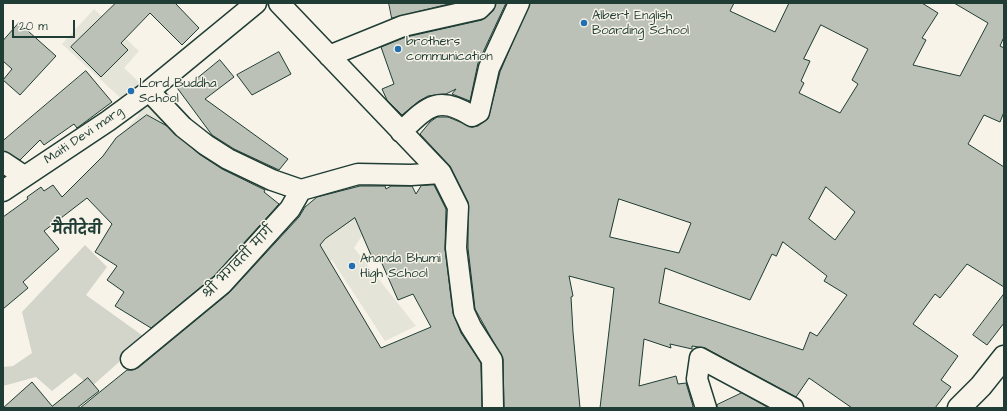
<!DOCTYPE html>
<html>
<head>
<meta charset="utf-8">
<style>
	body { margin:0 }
	#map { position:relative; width:1007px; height:411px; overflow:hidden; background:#f7f3e8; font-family:"Architects Daughter",sans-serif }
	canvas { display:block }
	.frame { position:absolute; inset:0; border:4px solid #1f3d34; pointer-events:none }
	.scale { position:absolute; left:12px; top:20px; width:63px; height:18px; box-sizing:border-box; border:2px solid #1f3d34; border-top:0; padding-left:5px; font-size:12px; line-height:14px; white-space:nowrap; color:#1f3d34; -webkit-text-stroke:3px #f7f3e8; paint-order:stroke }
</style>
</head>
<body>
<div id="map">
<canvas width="1007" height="411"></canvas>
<div class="frame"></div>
<div class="scale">20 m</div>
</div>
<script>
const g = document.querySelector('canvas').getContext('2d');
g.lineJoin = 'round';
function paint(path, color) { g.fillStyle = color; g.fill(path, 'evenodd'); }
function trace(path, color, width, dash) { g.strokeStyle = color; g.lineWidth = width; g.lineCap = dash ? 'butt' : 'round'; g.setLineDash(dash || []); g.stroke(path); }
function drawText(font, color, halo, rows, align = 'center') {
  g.font = font + ' "Architects Daughter","Playpen Sans Deva",sans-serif'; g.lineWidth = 3; g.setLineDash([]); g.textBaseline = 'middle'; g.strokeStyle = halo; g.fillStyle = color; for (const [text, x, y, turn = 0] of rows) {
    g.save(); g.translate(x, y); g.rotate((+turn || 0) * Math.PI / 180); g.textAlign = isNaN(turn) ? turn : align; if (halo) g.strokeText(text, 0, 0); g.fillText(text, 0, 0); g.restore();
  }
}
paint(new Path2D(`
	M94,9L139,51L124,68L195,134L160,172L121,135L139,115L62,44Z
	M329,194L370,223L354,248L416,326L385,341L332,260L307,272L277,230Z`), '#e5e4d9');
paint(new Path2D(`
	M85,245L107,267L86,295L146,338L91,387L75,373L52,391L36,377L3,386V367L13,366L32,353L22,312Z`), '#d3d5ca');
const building = new Path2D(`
	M116,3H175L199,28L182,45L150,13L121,43L128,50L101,77L71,47Z
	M389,3H453L392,18Z
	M496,3H506L478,63L470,101L452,94L456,89L446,94L428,96L419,101L402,115L387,100L382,89L394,84L381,47L406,37L482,20L493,11Z
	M530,3H734L730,11L775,32L789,3H922L938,13L922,38L926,40L913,65L960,76L988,23L954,3H1004V37L1000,46L1004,48V112L1000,122L984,115L968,144L1004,167V287L967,264L940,298L935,294L913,324L958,356L941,380L951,387L935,408H852L809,378L796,397L705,348L692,346V349L670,344L671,348L644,339L639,386L676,376L678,384L686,383L693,406L692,408H600L614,288L569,276L573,296L571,297L573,332L580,408H504L503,359L475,309L468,248V202L450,166L420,134L430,122L437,117H448L472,127L478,126L488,119L500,72ZM821,25L868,49L852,80L858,84L840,113L799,93L804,83L801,81L810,61L804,59ZM826,187L855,212L835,240L809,219ZM619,199L691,223L679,253L610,237ZM783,242L827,276L824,281L847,295L817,336L810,332L803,350L659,303L665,268L750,300L772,254L776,256Z
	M19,23L56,56L20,95L3,80L12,69L3,61V41Z
	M279,52L291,74L252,95L237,75Z
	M220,60L234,77L205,99L288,159L279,170L234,149L212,135L175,85L180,81L187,86Z
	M86,71L112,102L77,128L74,124L44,145L40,140L20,160L3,151V141Z
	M147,115L167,126L199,154L222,169L265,190L264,192L279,204L214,276L151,328L115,306L124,292L107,280L117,266L95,252L112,224L87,198L44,231L59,249L23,282L28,288L3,309V217L28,199L27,197L41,187L44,191L53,185L62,197L103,156L116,138Z
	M434,185L446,209L445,249L453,313L461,333L481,363L482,408H80L127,370H133L138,368L229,293L299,217L305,207L317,197L360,186H385L386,189L391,186H412L416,194L421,186ZM355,218L374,262L380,259L398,300L413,294L431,327L381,348L320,245L325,239Z
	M1004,294V323L987,345L973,335Z
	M88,378L99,391L77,408H3L32,382L52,406Z
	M742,393L769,408H717V405Z`);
paint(building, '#bbc1b6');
trace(building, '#1f3d34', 1);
const minor = new Path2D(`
	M279,3L441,173L458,207L456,248L464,312L471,327L492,360L493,408
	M329,56L403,26L479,9L485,3
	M149,91L183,127L206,145L228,159L272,180L301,190L358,174L411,175L441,173
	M401,132C427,107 438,94 472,116L479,112L489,68L519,3
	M3,162L24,176
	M3,191L108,121L149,91L256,3
	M131,359L222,284L290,209L301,190
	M706,408L697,379L700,358L793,408`);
const tertiary = new Path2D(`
	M959,408L981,386L1004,357`);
trace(minor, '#1f3d34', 23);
trace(tertiary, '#1f3d34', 25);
trace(minor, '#f7f3e8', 20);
trace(tertiary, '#f7f3e8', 22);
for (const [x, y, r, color] of [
	[584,23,4,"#1f6fb2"],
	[398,49,4,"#1f6fb2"],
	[131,91,4,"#1f6fb2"],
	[352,266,4,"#1f6fb2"]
]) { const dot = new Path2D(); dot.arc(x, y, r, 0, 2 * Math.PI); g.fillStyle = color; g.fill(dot); trace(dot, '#f7f3e8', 1.5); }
drawText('13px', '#1f3d34', '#f7f3e8', [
	["Albert English",592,16],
	["Boarding School",592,31],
	["brothers",406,42],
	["communication",406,57],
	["Lord Buddha",139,84],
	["School",139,99],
	["Ananda Bhumi",360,259],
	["High School",360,274]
], 'left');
drawText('13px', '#1f3d34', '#f7f3e8', [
	["Maiti Devi marg",84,136,-34],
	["श्री भगवती मार्ग",239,263,-46]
]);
drawText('bold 14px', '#1f3d34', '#f7f3e8', [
	["मैतीदेवी",77,231]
]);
</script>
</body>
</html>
